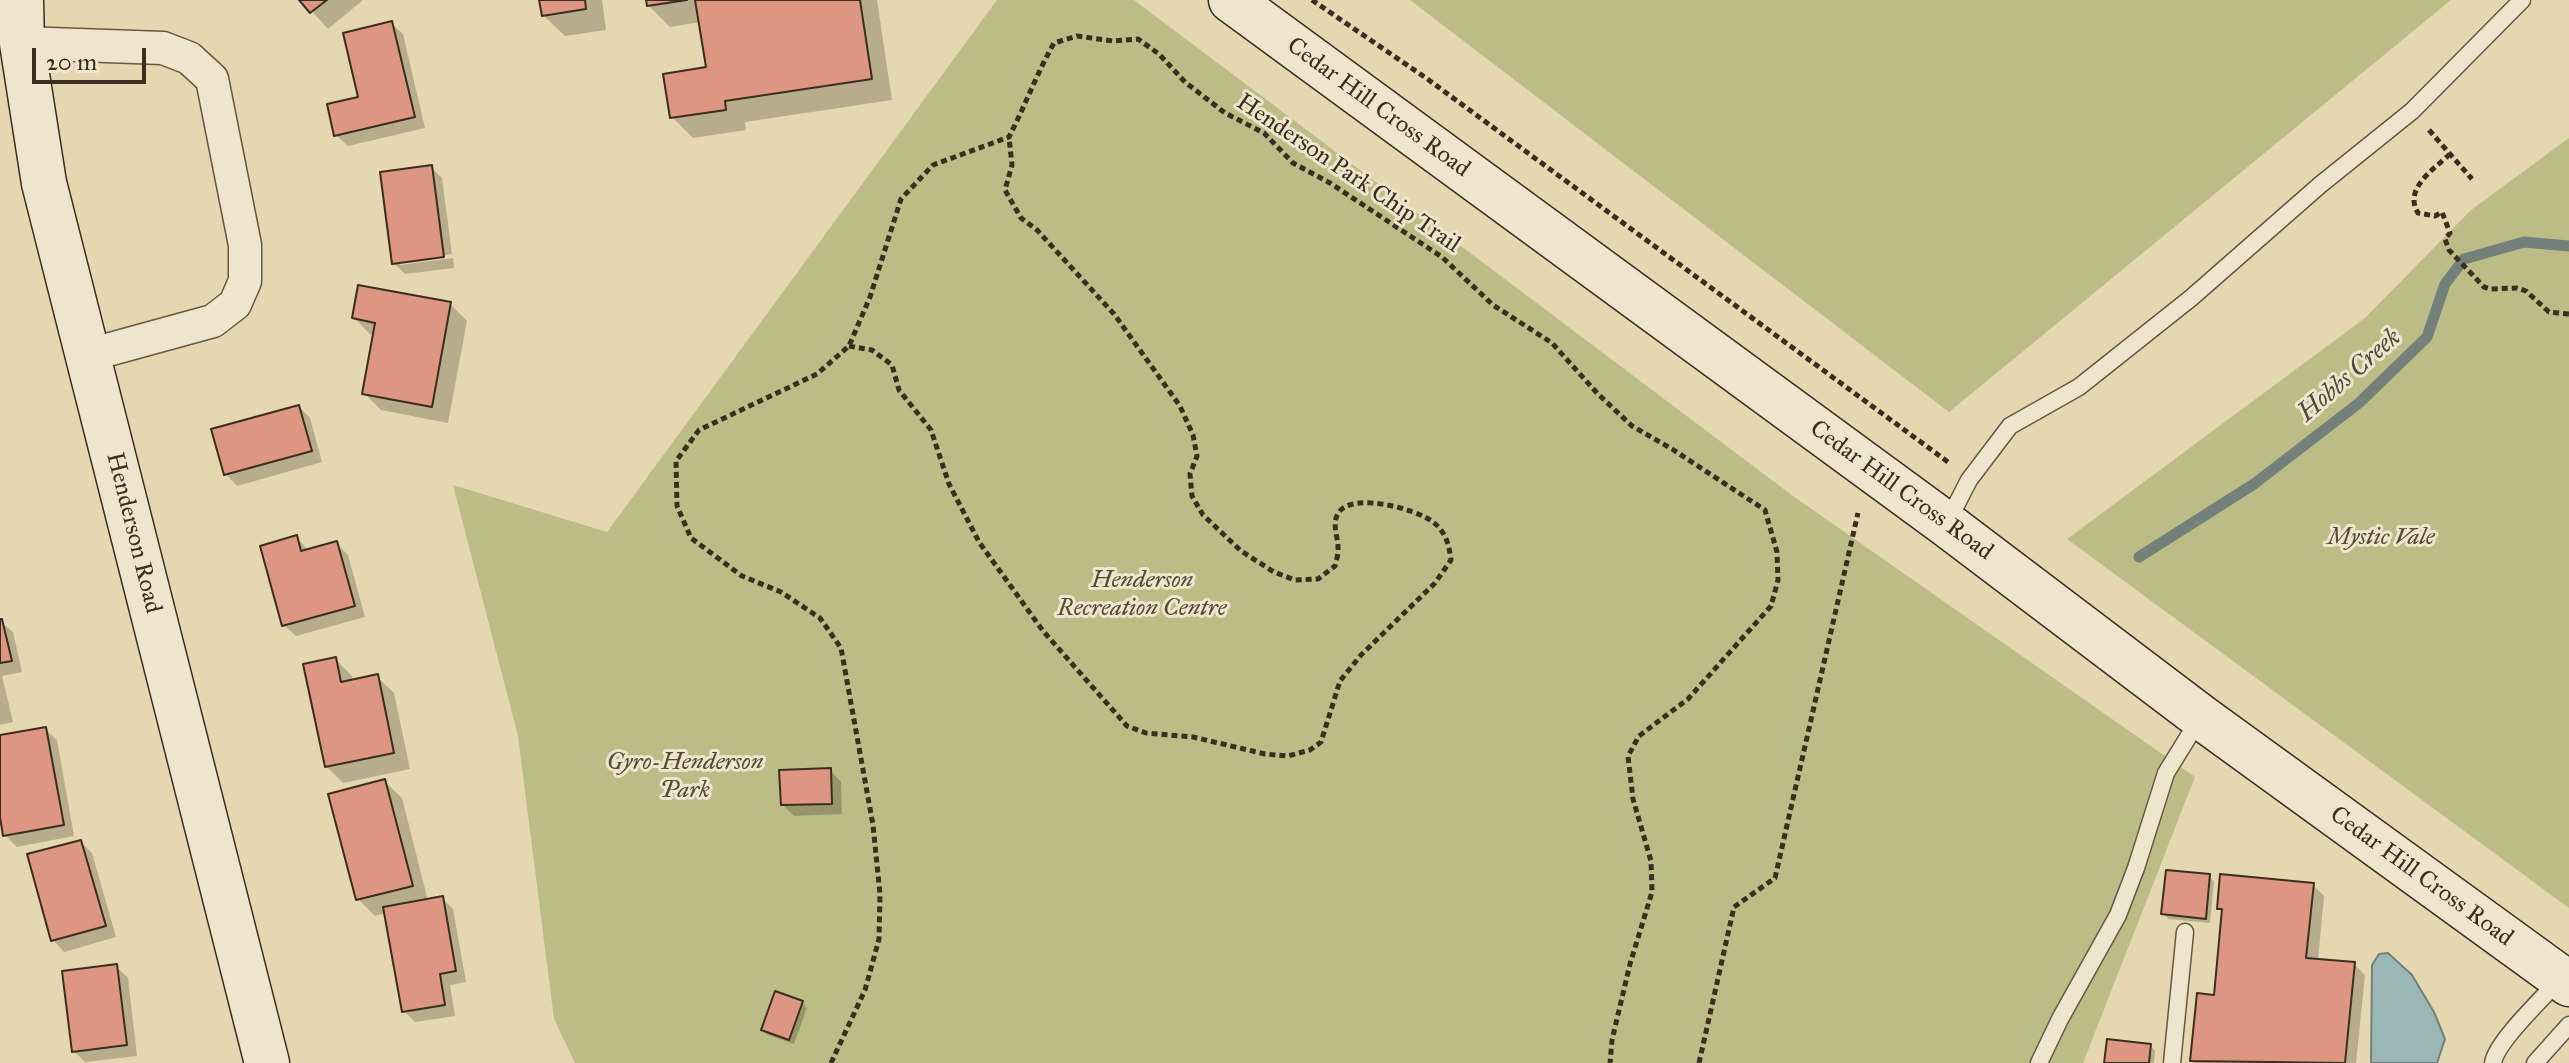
<!DOCTYPE html>
<html>
<head>
<meta charset="utf-8">
<style>
	body { margin:0 }
	#map { position:relative; width:2569px; height:1063px; overflow:hidden; background:#e5d7b0; font-family:"IM FELL Great Primer",serif }
	canvas { display:block }
	.scale { position:absolute; left:32px; top:48px; width:114px; height:36px; box-sizing:border-box; border:4px solid #3b2d1f; border-top:0; padding-left:10px; font-size:24px; line-height:28px; white-space:nowrap; color:#3b2d1f; -webkit-text-stroke:6px #eee5cc; paint-order:stroke }
</style>
</head>
<body>
<div id="map">
<canvas width="2569" height="1063"></canvas>
<div class="scale">20 m</div>
</div>
<script>
const g = document.querySelector('canvas').getContext('2d');
g.lineJoin = 'round';
function paint(path, color) { g.fillStyle = color; g.fill(path, 'evenodd'); }
function trace(path, color, width, dash) { g.strokeStyle = color; g.lineWidth = width; g.lineCap = dash ? 'butt' : 'round'; g.setLineDash(dash || []); g.stroke(path); }
function drawText(font, color, halo, rows, align = 'center') {
  g.font = font + ' "IM FELL Great Primer",serif'; g.lineWidth = 6; g.setLineDash([]); g.textBaseline = 'middle'; g.strokeStyle = halo; g.fillStyle = color; for (const [text, x, y, turn = 0] of rows) {
    g.save(); g.translate(x, y); g.rotate((+turn || 0) * Math.PI / 180); g.textAlign = isNaN(turn) ? turn : align; if (halo) g.strokeText(text, 0, 0); g.fillText(text, 0, 0); g.restore();
  }
}
paint(new Path2D(`
	M997,0H1134L1793,496L2195,777L2083,1063H575L554,1019L518,736L453,485L607,532Z
	M1410,0H2451L1949,412Z
	M2569,138V908L2067,539L2365,318L2471,210Z`), '#bcbc86');
const water = new Path2D(`
	M2388,953L2412,975L2434,1012L2445,1039L2437,1063H2371L2372,965L2379,954Z`);
paint(water, '#9ab7b6');
trace(water, '#74807a', 2);
paint(new Path2D(`
	M302,0H363L328,29Z
	M541,0H602L606,30L565,36L543,15Z
	M648,0H877L892,100L745,122L746,130L693,138L672,117L708,69L701,22L670,27L648,5Z
	M391,23L403,34L425,128L348,146L336,135L361,98Z
	M431,167L442,178L452,254L400,261V265L453,258L454,268L405,274L394,263Z
	M450,304L467,321L448,423L381,410L364,393L375,335H371L354,318Z
	M299,407L310,418L322,462L237,486L226,474Z
	M297,538L309,551L336,543L348,555L365,617L296,636L284,625Z
	M0,621L13,632L22,672L2,676L13,722L0,725Z
	M335,659L352,676L353,682L377,677L394,693L410,769L343,783L326,766Z
	M45,729L57,740L74,836L17,847L5,835L0,805V737Z
	M830,770L841,782L842,814L794,816L783,805Z
	M385,782L402,798L428,901L442,898L453,909L466,982L450,985L455,1016L415,1022L404,1011L386,913L375,916L358,899Z
	M81,842L92,853L116,937L64,952L53,940Z
	M2209,876L2214,882L2210,923L2169,919L2163,914Z
	M2313,885L2324,896L2318,961L2354,964L2365,975L2356,1063H2195L2192,1061L2215,997L2224,913L2219,908Z
	M117,967L128,978L137,1056L85,1062L74,1051Z
	M802,1002L807,1008L794,1044L768,1035L763,1030Z
	M2150,1045L2155,1051L2154,1063H2106Z`), '#0003');
trace(new Path2D(`
	M2139,557L2254,484L2359,403L2427,337L2445,284L2464,259L2524,242L2569,246`), '#74807a', 11);
const building = new Path2D(`
	M299,0H327L310,13Z
	M539,0H585L586,9L542,16Z
	M646,0H687L647,6Z
	M695,0H860L872,79L725,101L726,110L670,118L663,74L706,67Z
	M392,21L415,117L334,136L327,104L358,97L343,33Z
	M432,165L444,257L392,264L380,172Z
	M358,285L451,302L432,407L362,394L375,323L352,318Z
	M299,405L312,451L224,475L211,429Z
	M297,535L301,551L337,541L355,606L282,626L260,546Z
	M0,619H2L12,661L0,663Z
	M336,657L341,682L378,674L394,753L325,767L303,664Z
	M46,727L64,825L3,836L0,817V735Z
	M831,768L832,804L781,805L779,770Z
	M385,779L413,886L356,900L328,794Z
	M81,840L106,926L51,941L27,854Z
	M2166,870L2210,874L2206,919L2161,914Z
	M2220,874L2314,883L2306,958L2355,962L2345,1063L2190,1061L2197,993L2214,995L2222,909H2217Z
	M443,896L456,971L440,974L445,1005L402,1012L383,907Z
	M117,964L127,1045L72,1052L62,971Z
	M775,991L803,1001L789,1040L761,1030Z
	M2107,1039L2151,1044L2149,1063H2104Z`);
paint(building, '#dd9681');
trace(building, '#3b2d1f', 2);
const service = new Path2D(`
	M1947,523L1969,480L2010,426L2079,387L2191,298L2320,185L2412,111L2522,0
	M2039,1063L2060,1019L2118,915L2136,868L2166,773L2200,718
	M2172,1063L2185,932
	M2493,1063C2496,1042 2544,997 2560,979
	M2535,1063L2569,1025`);
const minor = new Path2D(`
	M22,43L163,48L189,58L212,79L245,245V281L235,304L213,321L89,355`);
const secondary = new Path2D(`
	M21,0L22,43L44,183L267,1063
	M1231,0L1946,524L2201,717L2569,984`);
trace(service, '#665843', 19);
trace(minor, '#665843', 35);
trace(secondary, '#3b2d1f', 47);
trace(new Path2D(`
	M1312,0L1426,78L1948,462
	M2429,130L2472,179
	M2450,154C2434,169 2403,189 2418,213L2435,216L2442,212L2450,233L2445,239L2449,250L2484,287L2491,289L2517,288L2526,291L2549,312L2569,314
	M849,346L872,350L892,365L899,390L931,430L949,484L979,542L1043,631L1127,726L1146,733L1193,737L1265,754L1288,756L1310,750L1321,742L1340,681L1361,655L1435,583L1451,560C1449,545 1446,532 1433,522C1417,509 1353,492 1339,512C1331,524 1338,535 1338,548C1339,553 1336,561 1335,566L1318,579L1295,580L1274,572L1241,551L1203,515L1192,496L1190,474L1197,456L1193,435L1180,406L1114,314L1037,230L1021,218L1005,190L1012,165L1009,137
	M831,1063L865,990L879,939L880,894L873,825L841,648L820,618L781,592L742,576L691,538L677,506L676,461L699,430L817,374L849,346L870,297L901,199L933,165L1009,137C1025,106 1037,73 1054,43L1077,36L1113,41L1138,39L1159,54L1185,82L1225,113L1264,133L1293,163L1330,183L1442,257L1493,305L1552,343L1597,393L1632,426L1672,449L1765,510L1777,552L1778,580L1771,606L1688,699L1639,736L1628,756L1633,799L1651,861L1652,892L1630,964L1612,1040L1610,1063
	M1699,1063L1734,907L1775,878L1858,513`), '#3b2d1f', 5, [6, 4]);
trace(service, '#eee5cc', 16);
trace(minor, '#eee5cc', 32);
trace(secondary, '#eee5cc', 44);
drawText('24px', '#3b2d1f', '#eee5cc', [
	["Cedar Hill Cross Road",1378,108,36],
	["Henderson Park Chip Trail",1348,174,34],
	["Cedar Hill Cross Road",1901,491,36],
	["Henderson Road",133,533,76],
	["Cedar Hill Cross Road",2421,877,36]
]);
drawText('italic 24px', '#554a34', '#eee5cc', [
	["Mystic Vale",2381,538],
	["Henderson",1142,581],
	["Recreation Centre",1142,609],
	["Gyro-Henderson",685,763],
	["Park",685,791]
]);
drawText('italic 26px', '#4e493d', '#eee5cc', [
	["Hobbs Creek",2350,376,-41]
]);
</script>
</body>
</html>
